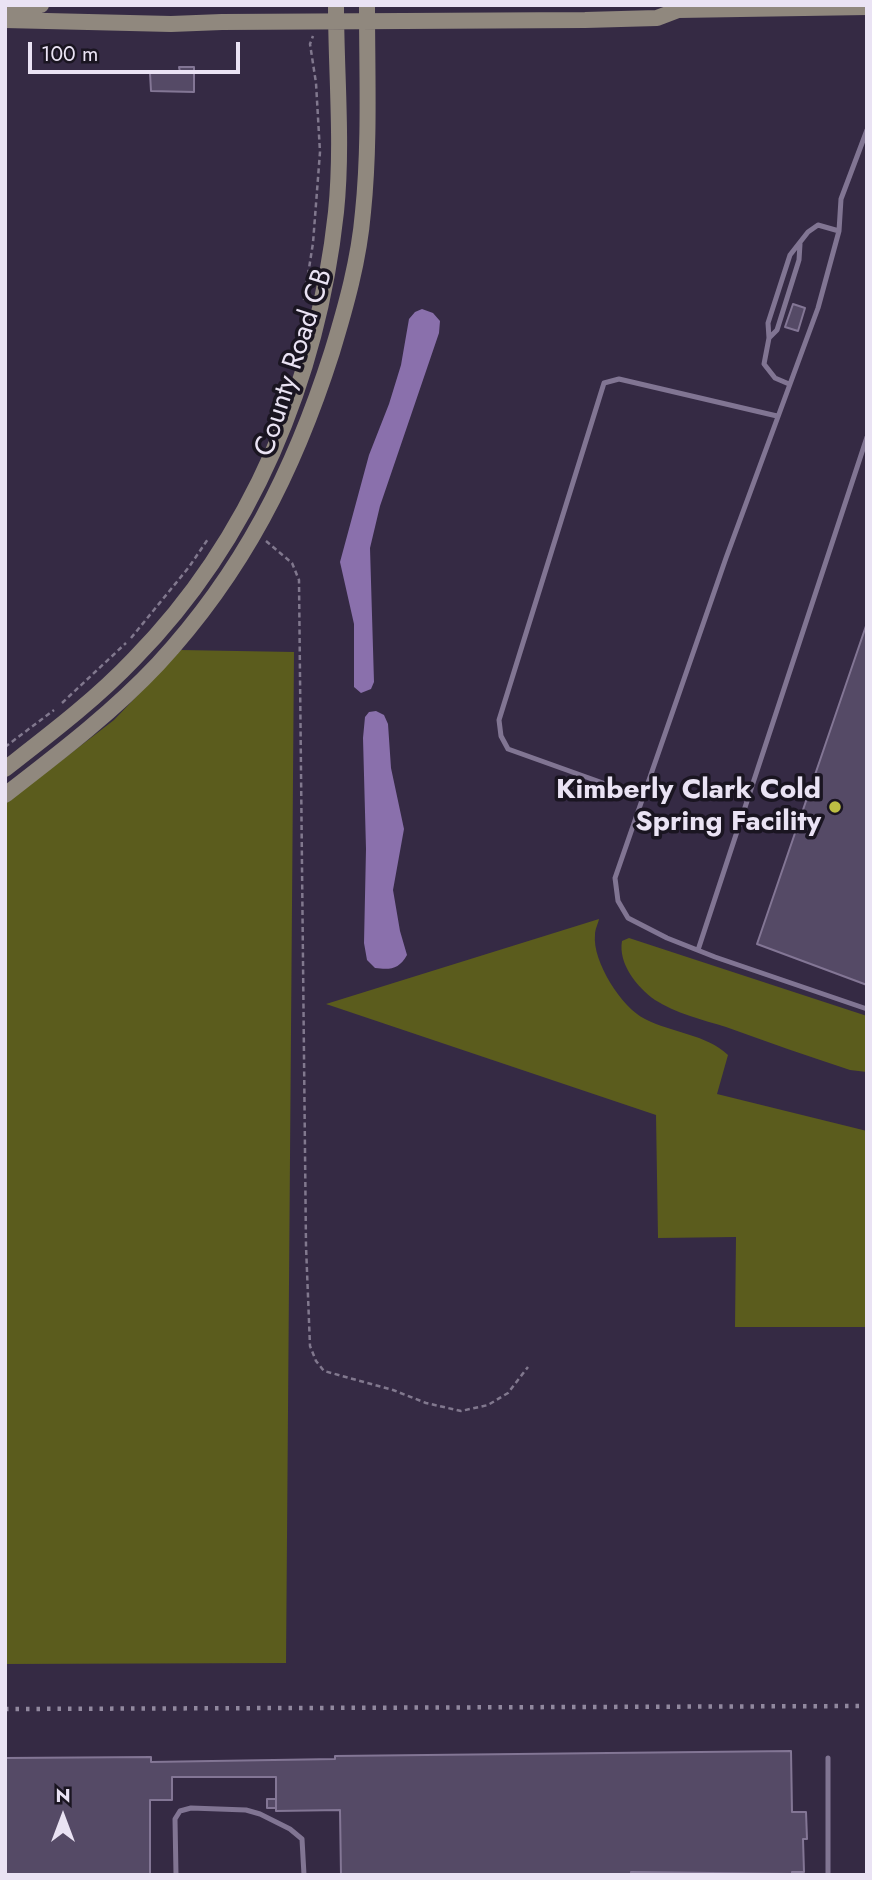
<!DOCTYPE html>
<html>
<head>
<meta charset="utf-8">
<style>
	body { margin:0 }
	#map { position:relative; width:872px; height:1880px; overflow:hidden; background:#352a44; font-family:Jost,sans-serif }
	canvas { display:block }
	.frame { position:absolute; inset:0; border:7px solid #eae3f4; pointer-events:none }
	.north { position:absolute; left:28px; top:1782px; width:70px; height:70px; -webkit-text-stroke:5px #1a1521; paint-order:stroke; rotate:0deg; font-size:19px; font-weight:700; line-height:28px; text-align:center; color:#eae3f4 }
	.north::after { content:''; display:block; margin:auto; width:24px; height:32px; background:#eae3f4; clip-path:polygon(50% 0,100% 100%,50% 72%,0 100%) }
	.scale { position:absolute; left:28px; top:42px; width:212px; height:32px; box-sizing:border-box; border:4px solid #eae3f4; border-top:0; padding-left:9px; font-size:21px; line-height:24px; white-space:nowrap; color:#eae3f4; -webkit-text-stroke:5px #1a1521; paint-order:stroke }
</style>
</head>
<body>
<div id="map">
<canvas width="872" height="1880"></canvas>
<div class="frame"></div>
<div class="north">N</div>
<div class="scale">100 m</div>
</div>
<script>
const g = document.querySelector('canvas').getContext('2d');
g.lineJoin = 'round';
function paint(path, color) { g.fillStyle = color; g.fill(path, 'evenodd'); }
function trace(path, color, width, dash) { g.strokeStyle = color; g.lineWidth = width; g.lineCap = dash ? 'butt' : 'round'; g.setLineDash(dash || []); g.stroke(path); }
function drawText(font, color, halo, rows, align = 'center') {
  g.font = font + ' Jost,sans-serif'; g.lineWidth = 7; g.setLineDash([]); g.textBaseline = 'middle'; g.strokeStyle = halo; g.fillStyle = color; for (const [text, x, y, turn = 0] of rows) {
    g.save(); g.translate(x, y); g.rotate((+turn || 0) * Math.PI / 180); g.textAlign = isNaN(turn) ? turn : align; if (halo) g.strokeText(text, 0, 0); g.fillText(text, 0, 0); g.restore();
  }
}
paint(new Path2D(`
	M181,650L294,652L286,1663L5,1664V804L114,720Z
	M599,919C598,924 595,929 595,935C592,961 622,1008 645,1019C672,1033 706,1034 728,1055L717,1094L867,1131V1327H735L736,1237L658,1238L656,1115L326,1004Z
	M629,938L867,1016V1072L850,1070C808,1056 767,1042 726,1027C703,1020 675,1013 655,1000C637,987 618,964 622,941Z`), '#5b5c1d');
paint(new Path2D(`
	M422,309L433,313L440,321L439,333L380,506L370,548L374,682L371,689L361,693L354,687V624L340,562L369,455L389,404L401,365L409,319L415,312Z
	M376,711L384,715L388,724L391,768L404,829L393,890L400,931L407,955C399,969 391,970 375,968L367,960L364,943L366,849L363,738L365,717L369,712Z`), '#8a70ac');
const building = new Path2D(`
	M179,67H194V92L151,91L150,73L180,72Z
	M793,304L805,308L798,331L785,327Z
	M867,623V985L757,944Z
	M791,1751L792,1812H806L807,1839H803L804,1872H792V1874L631,1872V1875H341L340,1810L276,1811V1777H172V1800H150V1875H5V1758L151,1757V1762L335,1759V1756Z
	M267,1799H276V1808H267Z`);
paint(building, '#554a66');
trace(building, '#837695', 2);
trace(new Path2D(`
	M304,300L313,243L320,152L316,83L310,44L313,36
	M266,541L292,563L299,580L306,1246L310,1346L316,1361L324,1371L393,1390L426,1403L461,1411L488,1405L508,1393L528,1367
	M131,638L189,567L208,539
	M62,703L126,643
	M5,747L54,710`), '#81788e', 2.5, [5, 3.5]);
trace(new Path2D(`
	M867,130L841,199L839,231L818,308L726,558L615,878L618,901L628,918L667,938L715,957L867,1009
	M769,338L777,330L799,260L800,244
	M789,384L775,378L764,364L769,338L768,323L790,255L808,232L818,225L839,231
	M642,797L508,749L501,736L499,720L604,383L619,379L777,416
	M698,950L867,437
	M176,1875L175,1819L180,1811L191,1808L246,1810L260,1814L290,1829L302,1839L304,1875
	M828,1875V1758`), '#817593', 5);
trace(new Path2D(`
	M5,7L41,5
	M5,20L171,24L222,22L585,20L657,18L678,10L867,7
	M5,769C50,734 95,700 134,659C252,539 318,378 336,212C343,144 336,74 336,5
	M5,795C58,754 112,713 158,664C243,572 294,471 332,352C346,306 359,260 363,212C370,144 367,74 367,5`), '#90887e', 16);
trace(new Path2D(`
	M5,1709L867,1706`), '#91889e', 4.5, [3.5, 7]);
for (const [x, y, r, color] of [
	[835,807,7,"#bdbf43"]
]) { const dot = new Path2D(); dot.arc(x, y, r, 0, 2 * Math.PI); g.fillStyle = color; g.fill(dot); trace(dot, '#1a1521', 2.5); }
drawText('28px', '#eae3f4', '#1a1521', [
	["County Road CB",295,363,-72]
]);
drawText('bold 28px', '#eae3f4', '#1a1521', [
	["Kimberly Clark Cold",821,791],
	["Spring Facility",821,823]
], 'right');
</script>
</body>
</html>
